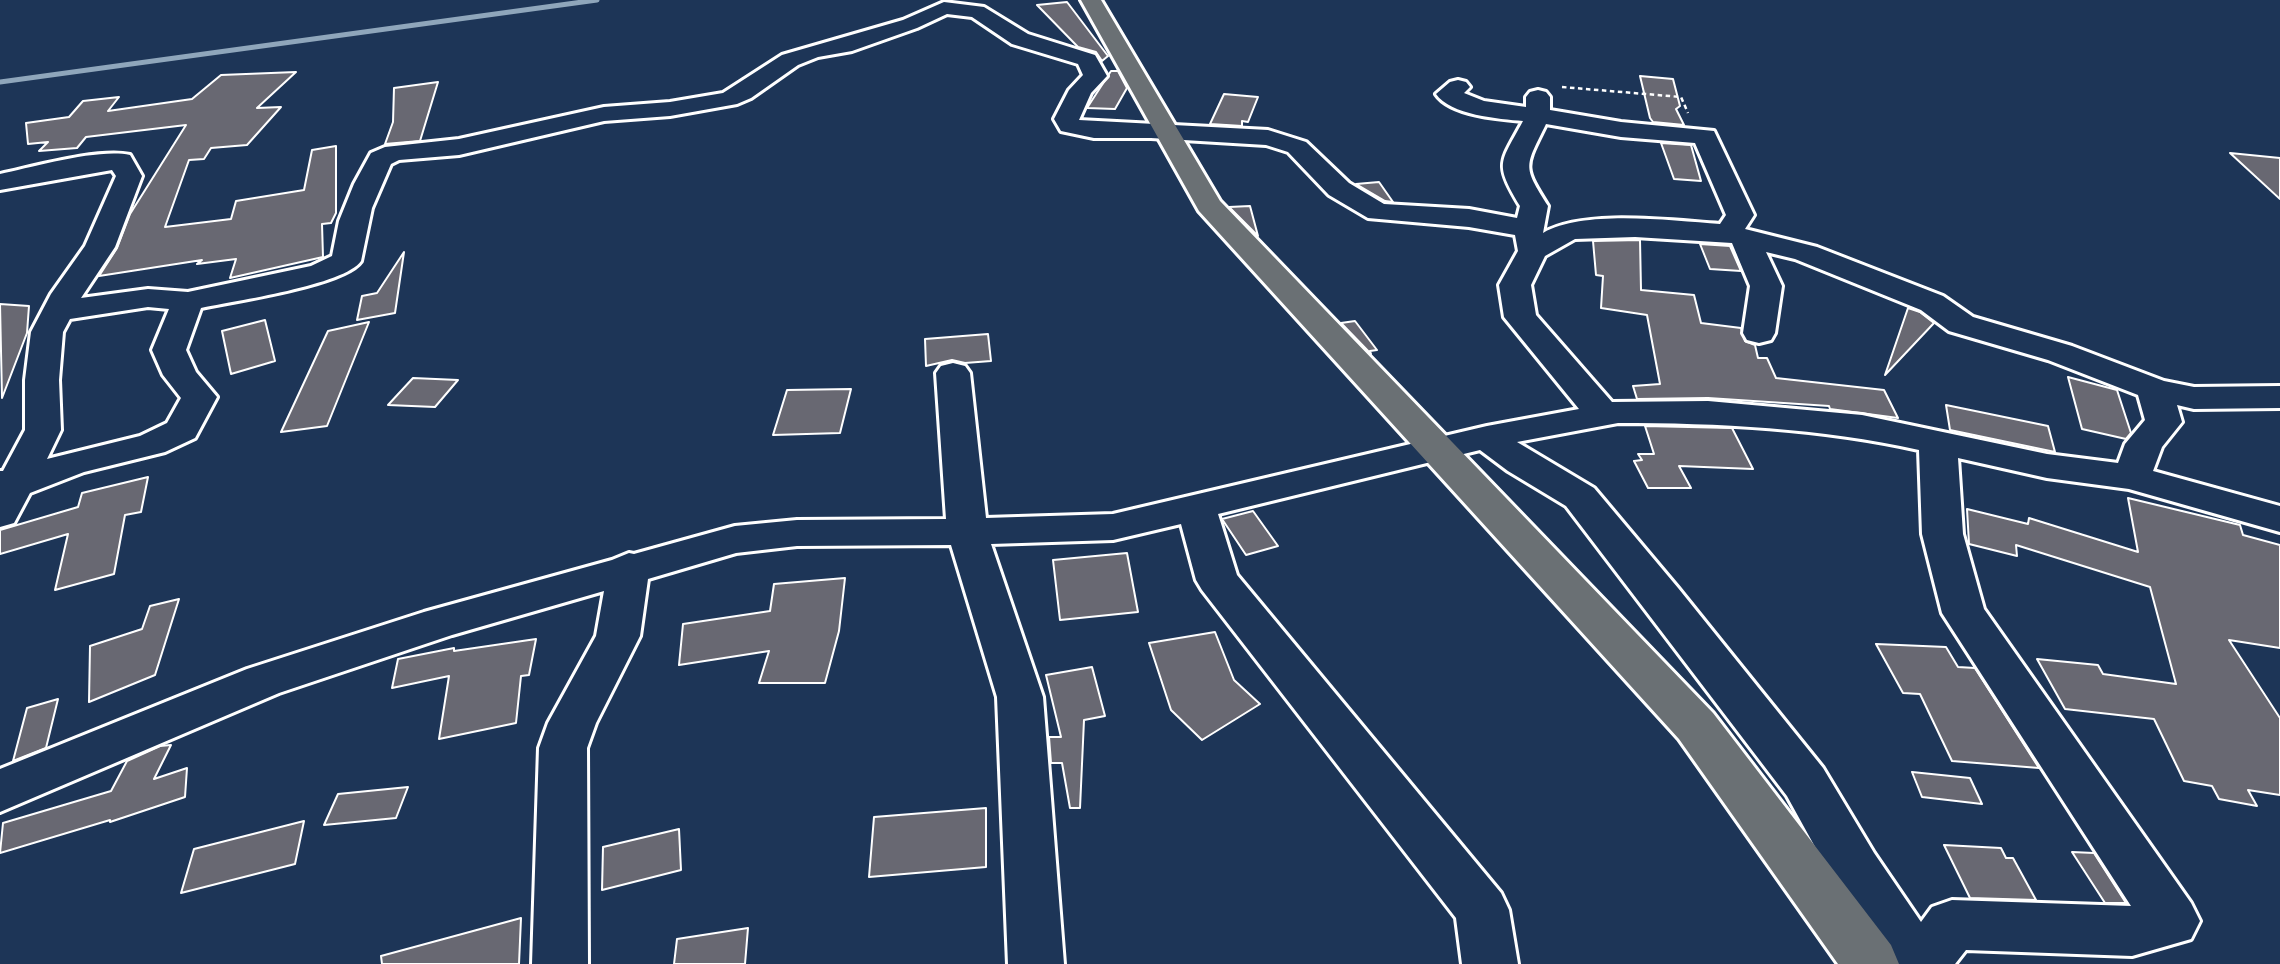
<!DOCTYPE html>
<html>
<head>
<meta charset="utf-8">
<style>
	body { margin:0 }
	canvas { display:block; background:#1d3557 }
</style>
</head>
<body>
<canvas width="2280" height="964"></canvas>
<script>
const g = document.querySelector('canvas').getContext('2d');
g.lineJoin = 'round';
function trace(path, color, width, dash) { g.strokeStyle = color; g.lineWidth = width; g.lineCap = dash ? 'butt' : 'round'; g.setLineDash(dash || []); g.stroke(path); }
function paint(path, color) { g.fillStyle = color; g.fill(path, 'evenodd'); }
trace(new Path2D(`
	M0,82L597,0`), '#8fa6bb', 5);
const building = new Path2D(`
	M1067,2L1108,56L1102,61L1096,52L1078,47L1037,5Z
	M1111,71H1118L1127,88L1115,109L1087,108Z
	M296,72L257,108L281,107L247,145L211,148L204,159L189,160L165,227L231,219L236,201L304,190L312,150L336,146V213L331,223L322,224L323,257L230,278L236,259L197,264L202,260L99,276L117,248L130,214L186,125L86,137L77,148L39,151L48,142L28,144L26,123L69,117L83,101L119,97L108,111L192,99L221,75Z
	M1640,76L1673,79L1680,106L1676,109L1684,125L1653,122L1650,118Z
	M438,82L420,141L385,144L393,122L394,88Z
	M1224,94L1258,97L1248,122L1242,121V126L1210,124Z
	M1661,143L1691,145L1701,181L1674,179Z
	M2230,153L2280,158V199Z
	M1379,182L1393,202L1385,201L1356,184Z
	M1250,206L1258,236L1229,207Z
	M1640,240L1641,290L1694,295L1701,323L1741,328L1745,341L1755,345L1758,358H1767L1776,378L1884,390L1898,418L1830,409L1829,406L1708,398L1637,399L1633,386L1660,384L1647,315L1601,308L1603,276L1596,275L1593,241Z
	M1700,244L1730,246L1741,271L1710,269Z
	M404,252L395,313L357,320L362,296L377,293Z
	M0,304L29,306L27,333L2,398Z
	M1908,308L1920,312L1934,323L1885,375Z
	M265,320L275,361L231,374L222,331Z
	M1355,321L1377,350L1370,351L1371,354L1341,323Z
	M369,322L327,426L281,432L328,331Z
	M988,334L991,361L965,363L952,360L926,366L925,339Z
	M2068,377L2117,390L2131,433L2126,439L2082,429Z
	M413,378L458,380L435,407L388,405Z
	M851,389L840,433L773,435L787,390Z
	M1946,405L2048,426L2055,452L1950,430Z
	M1645,426L1732,428L1753,469L1679,466L1691,488H1648L1634,461L1642,460L1638,454H1654Z
	M148,477L141,512L125,515L114,574L55,590L68,534L0,554V530L78,507L82,493Z
	M2128,498L2240,525L2243,535L2280,545V648L2229,640L2280,718V795L2248,790L2257,806L2219,799L2212,786L2184,781L2154,719L2065,709L2037,659L2098,665L2103,674L2176,684L2150,587L2016,545L2017,556L1969,544L1967,509L2028,524L2029,518L2138,552Z
	M1253,511L1278,546L1246,555L1222,519Z
	M1127,553L1138,612L1060,620L1053,560Z
	M845,578L839,631L825,683H759L769,651L679,665L683,624L770,611L774,584Z
	M179,599L155,675L89,702L90,646L142,629L150,606Z
	M1215,632L1234,680L1260,704L1202,740L1171,710L1149,643Z
	M536,639L529,675L521,676L516,723L439,739L449,676L392,688L398,659L454,648V651Z
	M1876,644L1946,647L1958,667L1975,668L2039,768L1952,761L1920,694L1903,693Z
	M1092,667L1105,716L1084,720L1080,808H1070L1062,763H1051L1049,737H1061L1046,675Z
	M58,699L46,748L13,761L27,708Z
	M171,745L154,779L187,768L185,797L110,822V820L0,853L3,823L111,791L127,761L160,746Z
	M1912,772L1970,778L1982,804L1922,797Z
	M408,787L396,818L324,825L338,794Z
	M986,808V867L869,877L874,817Z
	M304,821L295,864L181,893L194,849Z
	M679,829L681,870L602,890L603,847Z
	M1944,845L2001,848L2006,858H2013L2036,900L1970,898Z
	M2072,852L2094,853L2126,903H2105Z
	M521,918L519,964H382L381,956Z
	M748,928L745,964H674L677,939Z`);
paint(building, '#686872');
trace(building, '#fff', 2);
const minor = new Path2D(`
	M944,2L984,7L1028,34L1095,55L1107,76L1091,93L1079,120L1268,130L1306,142L1349,183L1384,204L1469,209L1517,218L1520,206C1494,162 1500,164 1523,121C1499,119 1450,115 1436,94L1450,82L1458,80L1466,82L1470,87L1464,93L1484,101L1526,107V97L1530,92L1538,90L1546,92L1550,97V110L1621,122L1714,131L1754,215L1745,229L1817,247L1943,296L1973,317L2072,346L2164,381L2194,387L2280,386V408L2194,409L2177,405L2182,422L2162,447L2153,471L2280,506V532L2129,489L2047,478L1958,458L1963,534L1984,609L2191,903L2200,921L2191,939L2132,956L1966,950L1955,964H1885L1836,885L1787,796L1566,506L1508,471L1480,450L1218,514L1237,575L1501,893L1509,910L1518,964H1462L1456,918L1202,590L1196,580L1181,524L1113,540L991,544L1043,697L1064,964H1008L997,697L951,545L797,546L736,553L648,579L640,636L596,723L587,748L588,964H532L539,748L548,723L596,636L604,591L452,635L279,693L0,812V769L247,669L424,612L612,560L629,553L634,554L735,526L797,520L946,519L936,373L941,366L953,363L965,366L970,373L986,518L1113,514L1487,426L1579,409L1504,317L1499,285L1518,251L1515,235L1469,227L1368,218L1329,195L1288,152L1266,145L1151,138H1094L1061,131L1054,119L1069,90L1083,75L1078,64L1012,44L972,17L947,14L917,28L852,51L818,57L798,65L751,98L737,104L670,116L604,121L459,155L399,160L391,164L372,208L361,261C345,285 234,301 201,308L186,350L196,372L217,397L195,438L165,452L84,472L30,493L14,523L0,527V471H3L25,430V380L31,332L51,294L85,246L116,176L112,170L0,190V174C33,167 99,148 130,155L142,176L115,247L81,298L148,289L188,292L311,266L332,256L339,221L354,184L371,153L385,147L459,139L604,107L670,102L723,93L782,55L903,20ZM1546,124L1621,137L1695,143L1726,215L1720,224C1671,221 1585,209 1543,233L1548,206C1522,165 1525,167 1546,124ZM1635,237L1732,243L1750,286L1743,333L1747,340L1759,343L1771,340L1775,333L1782,286L1766,252L1795,259L1921,310L1949,331L2048,360L2138,395L2145,420L2125,444L2118,463L2047,454L1862,415L1708,401L1612,402L1536,315L1531,285L1545,256L1575,239ZM148,307L169,309L152,350L163,375L181,398L167,423L140,436L47,459L61,430L59,380L63,332L70,319ZM1618,423C1719,423 1820,428 1919,450L1922,534L1942,613L2131,906L1952,900L1932,907L1921,922L1874,853L1823,768L1678,588L1594,488L1517,442Z`);
const highway = new Path2D(`
	M1081,0H1101L1220,201L1713,713L1891,945L1899,964H1838L1679,739L1199,211Z`);
trace(minor, '#fff', 6);
trace(highway, '#fff', 6);
trace(new Path2D(`
	M1562,87L1681,97L1688,113`), '#fff', 2.5, [4.5, 3.5]);
paint(minor, '#1d3557');
paint(highway, '#6a7074');
</script>
</body>
</html>
